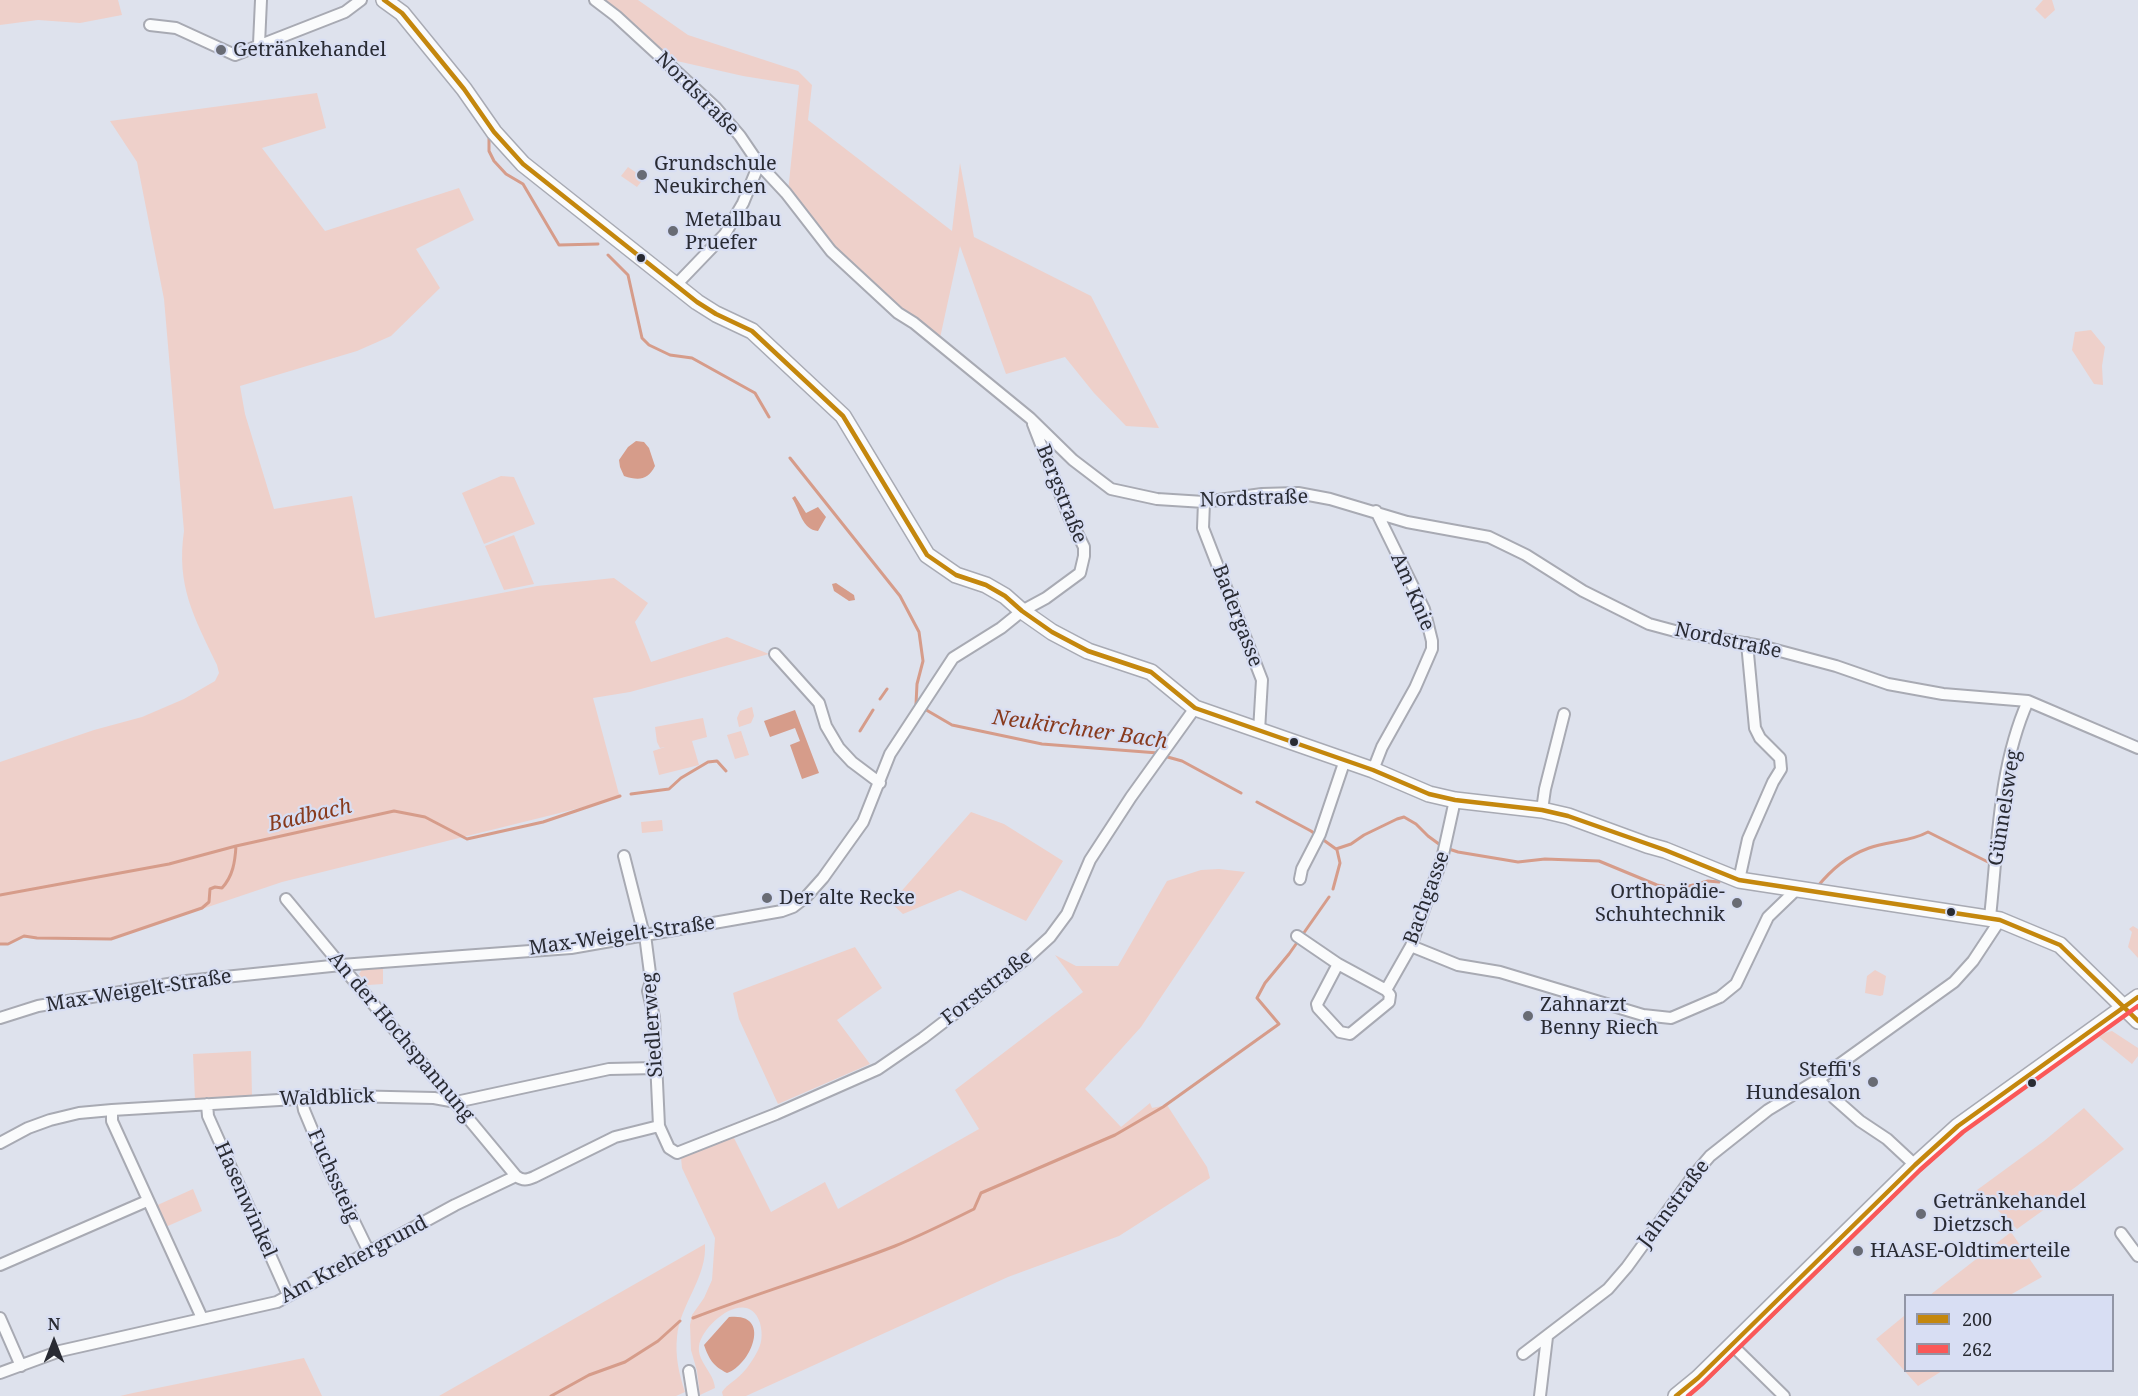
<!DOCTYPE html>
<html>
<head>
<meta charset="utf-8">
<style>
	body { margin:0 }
	#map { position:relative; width:2138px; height:1396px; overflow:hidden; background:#dee2ed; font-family:"Noto Serif",serif }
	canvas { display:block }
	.legend { position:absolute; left:1904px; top:1294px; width:210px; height:78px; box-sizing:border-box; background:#d8def3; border:2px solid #9296a6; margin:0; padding:8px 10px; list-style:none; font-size:18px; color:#292b33 }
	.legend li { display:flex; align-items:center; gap:12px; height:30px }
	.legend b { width:30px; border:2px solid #9296a6 }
	.north { position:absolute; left:24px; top:1312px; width:60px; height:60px; -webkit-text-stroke:4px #d8def3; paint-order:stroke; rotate:0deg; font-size:16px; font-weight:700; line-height:24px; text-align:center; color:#292b33 }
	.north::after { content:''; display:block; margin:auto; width:21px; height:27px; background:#292b33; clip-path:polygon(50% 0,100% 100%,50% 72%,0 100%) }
</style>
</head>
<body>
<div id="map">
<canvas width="2138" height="1396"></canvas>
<ul class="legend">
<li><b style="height:8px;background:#c4870d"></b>200</li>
<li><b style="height:8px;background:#fa5858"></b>262</li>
</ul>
<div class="north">N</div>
</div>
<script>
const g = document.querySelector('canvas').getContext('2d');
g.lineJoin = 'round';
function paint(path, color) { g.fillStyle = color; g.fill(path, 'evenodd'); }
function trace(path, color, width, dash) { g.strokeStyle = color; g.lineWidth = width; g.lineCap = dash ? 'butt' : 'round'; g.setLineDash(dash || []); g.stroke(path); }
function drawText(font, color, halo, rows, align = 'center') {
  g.font = font + ' "Noto Serif",serif'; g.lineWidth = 4.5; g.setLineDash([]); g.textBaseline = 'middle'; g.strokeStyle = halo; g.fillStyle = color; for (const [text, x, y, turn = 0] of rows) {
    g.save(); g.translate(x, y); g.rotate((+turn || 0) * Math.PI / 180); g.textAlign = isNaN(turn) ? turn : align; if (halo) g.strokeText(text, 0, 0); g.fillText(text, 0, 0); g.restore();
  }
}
paint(new Path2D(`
	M0,0H118L122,15L80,23L38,20L0,25Z
	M598,0H638L688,35L798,71L812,85L808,120L952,231L960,163L974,237L1091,296L1159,428L1126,426L1094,393L1065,357L1006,374L960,246L940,338L883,296L836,250L788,192L799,85L743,76L668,59Z
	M2043,0H2052L2055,10L2045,19L2035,9Z
	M317,93L326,128L262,148L325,231L459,188L474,220L416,249L440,288L391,336L357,351L240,386L245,414L274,509L352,496L375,618L537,586L614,578L648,603L635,622L651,662L727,637L769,654L630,692L593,698L620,798L282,882L113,939L19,938L0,945V762L94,730L142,717L184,699L215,681L219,673L217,665C194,617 176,586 184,531L164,299L137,162L110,121Z
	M628,167L644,178L637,187L621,176Z
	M2091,330L2105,347L2102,366L2103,385L2094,384L2072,350L2075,332Z
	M501,476L514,477L535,524L484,544L462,493Z
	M514,535L534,584L504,590L485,546Z
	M752,707L754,716L751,723L739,727L737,718L740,711Z
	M703,718L707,737L692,741L699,765L659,775L653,751L665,747L660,748L657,742L655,727Z
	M741,731L749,755L735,759L727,735Z
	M971,812L1004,824L1063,861L1026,921L960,890L903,914L891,903Z
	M662,820L663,831L642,833L641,822Z
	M1219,869L1245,872L1141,1027L1085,1089L1121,1127L1150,1103L1152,1108L1167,1105L1207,1167L1210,1178L1119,1236L1008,1277L746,1396H723L722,1392C726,1386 730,1384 736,1379C744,1373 751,1363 756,1354C762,1344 763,1335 760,1323C748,1286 702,1324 699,1346C697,1362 714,1372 715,1388L700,1395L697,1371L691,1350L690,1325L692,1315L704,1298L712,1280L715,1238L682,1168L681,1158L733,1136L771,1212L825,1182L838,1209L979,1129L955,1090L1083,992L1055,955L1076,966H1118L1167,881L1201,870Z
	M2133,926L2138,929V958L2128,947L2132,932L2129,929Z
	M855,947L882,988L837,1020L870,1064L778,1104L739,1019L733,993Z
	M363,968H383V984L368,985L359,974Z
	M1875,970L1886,976L1883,995L1880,996L1865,993L1867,976Z
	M2112,1031L2138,1048V1056L2132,1064L2099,1037L2105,1033Z
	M251,1051L252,1096L195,1100L193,1054Z
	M2084,1108L2124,1149L2077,1186L2017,1229L1977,1190L2044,1141Z
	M193,1189L202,1211L161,1229L151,1208Z
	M2011,1232L2042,1277L2010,1295H1930Z
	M705,1244C707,1278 680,1304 677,1337C675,1356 679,1374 685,1392L676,1396H439Z
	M1904,1316L1906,1370L1942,1371L1918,1386L1876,1339Z
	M304,1358L322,1396H120L133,1393Z`), '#eed0ca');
paint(new Path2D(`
	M636,441L644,442L649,448L655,466C648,480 639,481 624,476L620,467L619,460L628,447Z
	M795,496L806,513L818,507L826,517L818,531C802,530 800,510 792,498Z
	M836,583L854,595L855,600L849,601L834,591L832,584Z
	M795,710L819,773L802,779L790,745L800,741L795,728L770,737L764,721Z
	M729,1317C773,1312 751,1365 727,1373C713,1366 709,1359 704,1345Z`), '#d69c8a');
trace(new Path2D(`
	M489,137V151L494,161L506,174L523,184L559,245L598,244
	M608,255L628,275L642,338L649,345L670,355L692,358L755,393L769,417
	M790,458L900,596L919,632L923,661L917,684L916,704L952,725L1042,744L1158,753
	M880,699L887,689
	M860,731L873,710
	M1164,756L1182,761L1241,793
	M631,794L669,789L681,778L708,762L717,761L726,771
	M1257,802L1311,831L1336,849L1351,844L1364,835L1397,819L1404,817L1416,824L1428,836L1443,847L1458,852L1518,862L1545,859L1599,861L1657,885L1678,889L1708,881L1719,882
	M1817,887C1832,869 1847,856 1869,848C1889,841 1910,842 1928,832L1992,864
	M1333,889L1340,863L1337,850
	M0,895L169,864L236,846L394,811L425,817L467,839L543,822L620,796
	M0,944H8L24,936L37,938L111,939L202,908L209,902L210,889L215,887L222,888C233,876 235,862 236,846
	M693,1318C760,1292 829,1272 895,1246C922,1235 948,1222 974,1209L981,1193L1115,1135L1163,1107L1279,1024L1257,998L1265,983L1289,954L1329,897
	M551,1396L589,1375L625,1362L658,1341L680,1321`), '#d69c8a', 3);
const street = new Path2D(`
	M595,0L616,16L716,108L740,136L759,164L786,193L831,251L898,313L914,323L1030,418L1073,460L1111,489L1157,499L1204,502L1262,494L1298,493L1330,499L1407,522L1489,537L1526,555L1583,591L1649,624L1675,631L1761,646L1836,666L1888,684L1943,694L2028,701L2138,748
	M150,25L176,28L235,55L345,12L361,0
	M259,44L261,0
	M675,286L725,234L743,203L759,164
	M1204,502L1203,528L1262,680L1259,731
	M775,654L819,703L826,726L839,748L852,762L880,783
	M1373,770L1382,747L1415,688L1432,649V641L1424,609L1376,511
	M1542,810L1545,789L1564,714
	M624,856L642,927L645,935L651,981L648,991L654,1017L659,1126L669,1148L677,1153L776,1114L878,1069L923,1038L1027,958L1050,937L1067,914L1090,860L1131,797L1195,708
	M1300,879L1302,869L1320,834L1345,760
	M1739,880L1748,839L1773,782L1781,769L1780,758L1760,738L1755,728L1747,643
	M286,899L516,1176C523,1181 527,1180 534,1177L615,1137L659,1126
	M1990,917C1998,845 1998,768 2028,701
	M1297,936L1338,964L1386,990L1411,946L1442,859L1455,800
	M1411,946L1458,965L1500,972L1643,1015L1671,1018L1720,997L1736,984L1768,917L1796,890
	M1338,964L1317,1004L1318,1008L1340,1032L1350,1034L1389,1002L1390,995L1386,990
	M0,1018L38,1006L186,981L341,965L571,948L782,911L793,907L806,897L823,878L863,822L890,754L953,658L1001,628L1022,611L1046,598L1080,573L1084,556V547L1069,517L1033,424
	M1819,1079L1834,1098L1860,1121L1887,1139L1915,1165
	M302,1099L304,1110L329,1170L369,1252
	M207,1104L208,1116L288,1295
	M112,1110V1121L202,1318
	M0,1143L28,1128L50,1120L79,1113L112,1110L346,1096L434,1098L456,1102L609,1069L656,1068
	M2121,1233L2138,1256
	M0,1265L147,1201
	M0,1318L21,1366
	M1731,1344L1784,1396
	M1523,1354L1608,1289L1627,1267L1693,1176L1710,1156L1768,1110L1819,1079L1954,982L1973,961L2000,920
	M689,1371L693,1396
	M0,1373L60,1351L277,1302L455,1205L516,1176
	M1540,1396L1547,1337`);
const secondary = new Path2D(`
	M384,0L402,13L464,89L494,132L523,164L697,302L716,314L752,331L843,416L927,555L956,575L986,585L1005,596L1022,611L1052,632L1088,651L1151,672L1195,708L1373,770L1429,794L1455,800L1542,810L1568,816L1647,845L1665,850L1739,880L2000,920L2060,945L2138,1021
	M1676,1396L1698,1378L1915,1165L1958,1126L2138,997`);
trace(street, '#a8aab3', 14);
trace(secondary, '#a8aab3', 18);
trace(street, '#fafbfc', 10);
trace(secondary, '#fafbfc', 15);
trace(new Path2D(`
	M384,0L402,13L464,89L494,132L523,164L697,302L716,314L752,331L843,416L927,555L956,575L986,585L1005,596L1022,611L1052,632L1088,651L1151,672L1195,708L1373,770L1429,794L1455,800L1542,810L1568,816L1665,850L1739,880L2000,920L2060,945L2138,1021
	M1676,1396L1698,1378L1915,1165L1958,1126L2138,997`), '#c4870d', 4.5);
trace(new Path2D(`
	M1688,1396L1703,1383L1920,1170L1963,1132L2138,1006`), '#fa5858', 4.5);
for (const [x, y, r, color] of [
	[221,50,6,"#686b74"],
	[642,175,6,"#686b74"],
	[673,231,6,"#686b74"],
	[641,258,5,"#292b33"],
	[1294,742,5,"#292b33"],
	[767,898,6,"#686b74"],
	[1737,903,6,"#686b74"],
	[1951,912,5,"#292b33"],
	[1528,1016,6,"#686b74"],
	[1873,1082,6,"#686b74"],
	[2032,1083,5,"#292b33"],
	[1921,1214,6,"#686b74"],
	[1858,1251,6,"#686b74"]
]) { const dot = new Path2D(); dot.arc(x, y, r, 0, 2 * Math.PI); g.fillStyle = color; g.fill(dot); trace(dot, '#d8def3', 2); }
drawText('20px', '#292b33', '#d8def3', [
	["Getränkehandel",233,50],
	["Grundschule",654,164],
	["Neukirchen",654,187],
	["Metallbau",685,220],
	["Pruefer",685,243],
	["Orthopädie-",1725,892,"right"],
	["Schuhtechnik",1725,915,"right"],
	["Der alte Recke",779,898],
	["Zahnarzt",1540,1005],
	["Benny Riech",1540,1028],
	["Steffi's",1861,1070,"right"],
	["Hundesalon",1861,1093,"right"],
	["Getränkehandel",1933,1202],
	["Dietzsch",1933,1225],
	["HAASE-Oldtimerteile",1870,1251]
], 'left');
drawText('20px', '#292b33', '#d8def3', [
	["Nordstraße",697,94,45],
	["Bergstraße",1061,494,68],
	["Nordstraße",1254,499,-2],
	["Am Knie",1412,592,67],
	["Badergasse",1237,616,69],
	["Nordstraße",1728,641,12],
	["Günnelsweg",2005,808,-81],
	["Bachgasse",1427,898,-70],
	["Max-Weigelt-Straße",622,936,-8],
	["Forststraße",987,988,-38],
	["Max-Weigelt-Straße",139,991,-9],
	["Siedlerweg",653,1025,-94],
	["An der Hochspannung",401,1037,50],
	["Waldblick",327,1098,-2],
	["Fuchssteig",333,1176,66],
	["Hasenwinkel",245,1200,66],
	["Jahnstraße",1674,1204,-53],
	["Am Krehergrund",354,1260,-28]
]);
drawText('italic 21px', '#883a1d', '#d8def3', [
	["Neukirchner Bach",1080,730,8],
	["Badbach",310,816,-13]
]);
</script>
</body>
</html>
